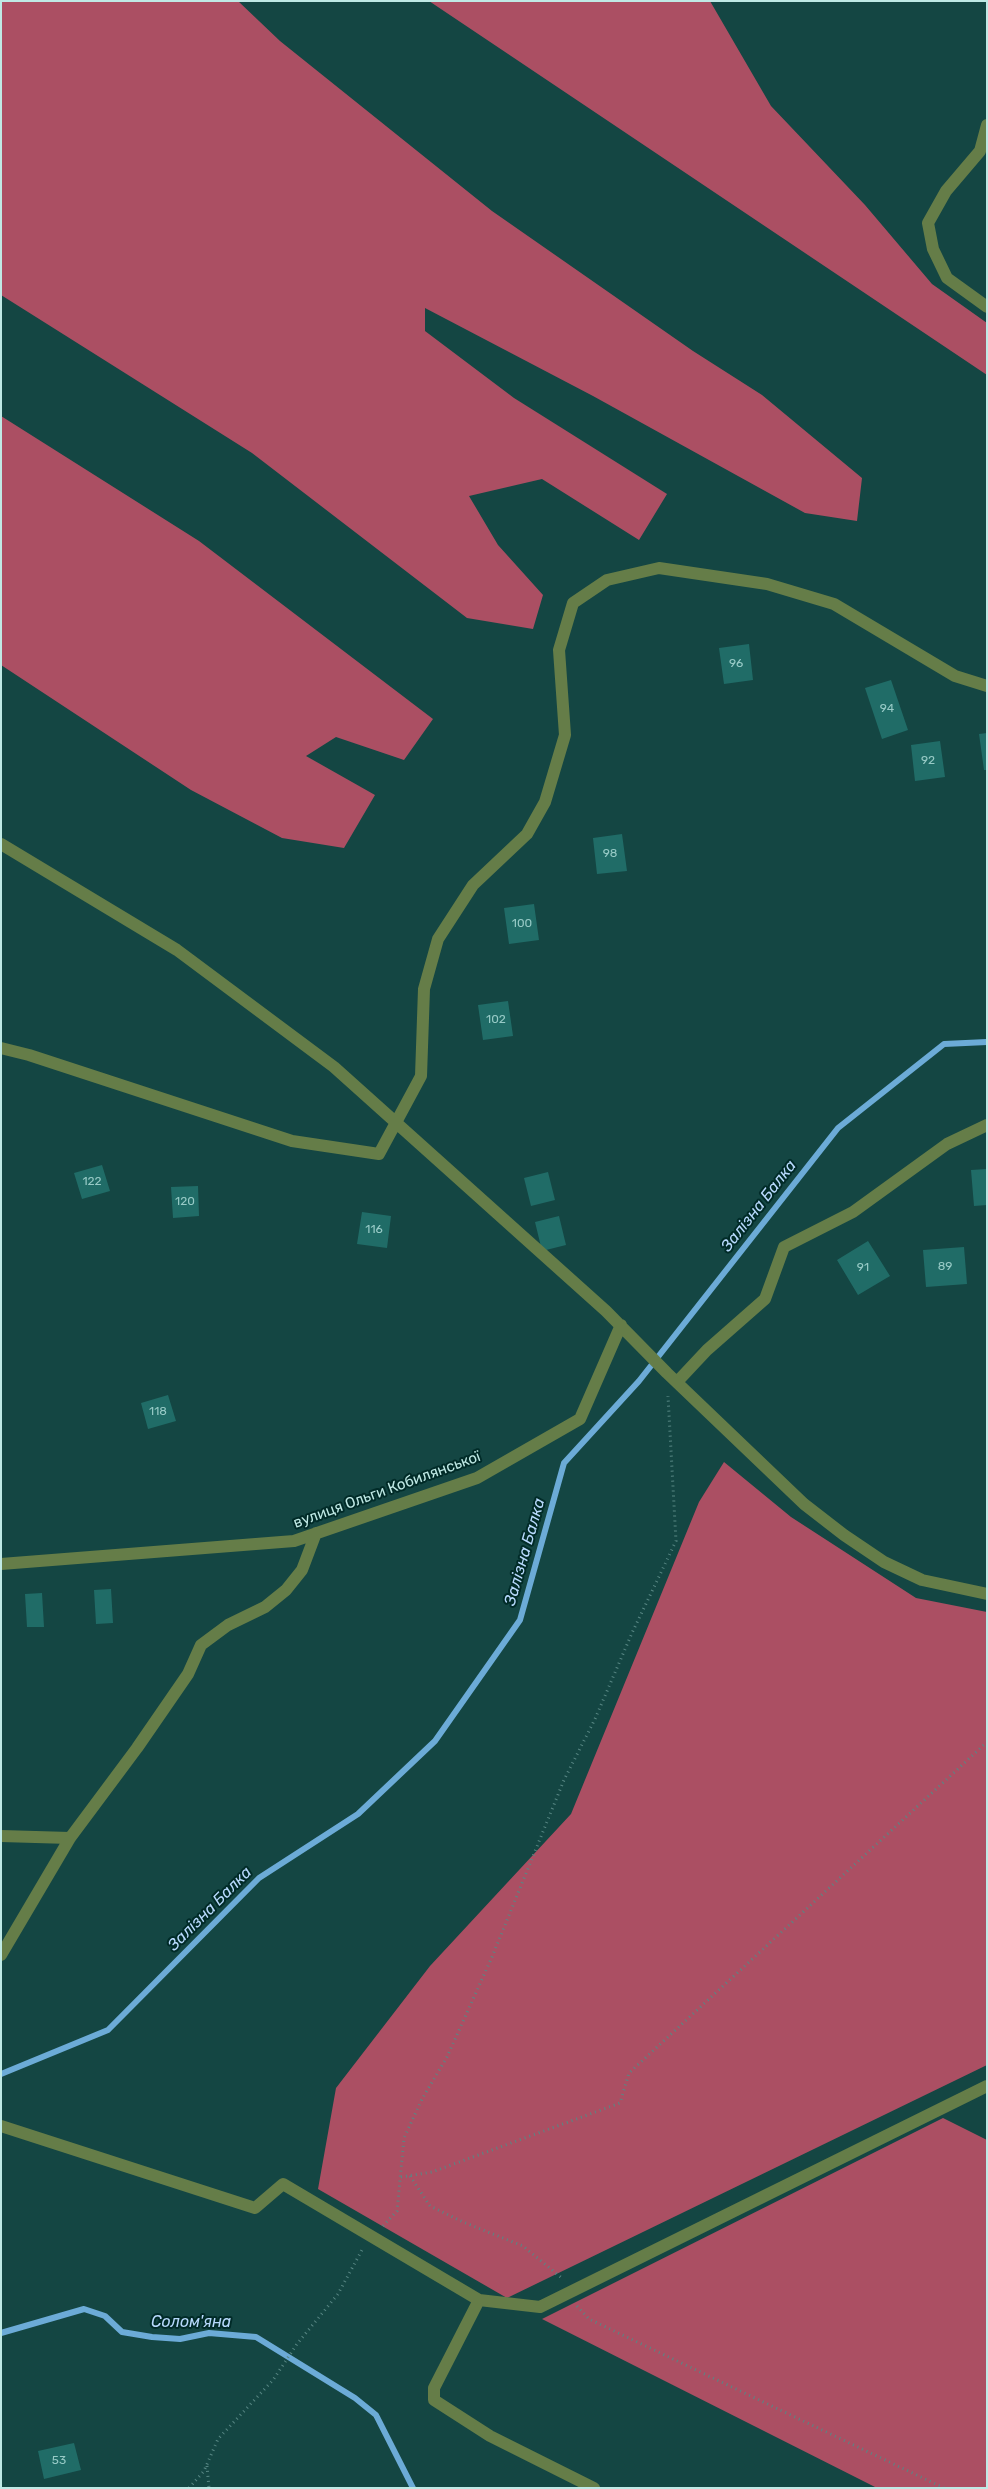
<!DOCTYPE html>
<html>
<head>
<meta charset="utf-8">
<style>
	body { margin:0 }
	#map { position:relative; width:988px; height:2489px; overflow:hidden; background:#144643; font-family:Rubik,sans-serif }
	canvas { display:block }
	.frame { position:absolute; inset:0; border:2px solid #bfe9e5; pointer-events:none }
</style>
</head>
<body>
<div id="map">
<canvas width="988" height="2489"></canvas>
<div class="frame"></div>
</div>
<script>
const g = document.querySelector('canvas').getContext('2d');
g.lineJoin = 'round';
function paint(path, color) { g.fillStyle = color; g.fill(path, 'evenodd'); }
function trace(path, color, width, dash) { g.strokeStyle = color; g.lineWidth = width; g.lineCap = dash ? 'butt' : 'round'; g.setLineDash(dash || []); g.stroke(path); }
function drawText(font, color, halo, rows, align = 'center') {
  g.font = font + ' Rubik,sans-serif'; g.lineWidth = 4; g.setLineDash([]); g.textBaseline = 'middle'; g.strokeStyle = halo; g.fillStyle = color; for (const [text, x, y, turn = 0] of rows) {
    g.save(); g.translate(x, y); g.rotate((+turn || 0) * Math.PI / 180); g.textAlign = isNaN(turn) ? turn : align; if (halo) g.strokeText(text, 0, 0); g.fillText(text, 0, 0); g.restore();
  }
}
paint(new Path2D(`
	M1,1H238L280,41L492,211L693,351L762,395L862,478L857,521L805,513L593,396L425,308V331L514,398L667,494L639,540L542,479L469,496L498,545L543,595L533,629L467,618L252,453L1,295Z
	M429,1H710L771,106L865,205L932,284L987,323V375Z
	M1,416L199,541L433,719L404,760L336,737L306,756L375,795L344,848L282,838L191,790L1,665Z
	M724,1462L791,1517L916,1598L987,1612V2065L507,2298L318,2189L336,2088L430,1966L571,1814L699,1502Z
	M943,2118L987,2140V2488H877L542,2319Z`), '#ab4f63');
trace(new Path2D(`
	M1,2074L108,2030L259,1878L358,1814L435,1741L520,1620L564,1463L639,1381L838,1128L944,1044L987,1042
	M1,2333L84,2309L105,2316L122,2332L152,2337L180,2339L209,2333L256,2337L355,2398L376,2415L413,2488`), '#6cabd7', 6);
paint(new Path2D(`
	M749,644L753,680L724,684L719,648Z
	M891,680L908,730L882,739L865,688Z
	M987,733V770H984L979,734Z
	M940,741L945,777L915,781L911,745Z
	M622,834L627,871L597,874L593,838Z
	M534,904L539,940L509,944L504,908Z
	M508,1001L513,1036L483,1040L478,1005Z
	M102,1165L110,1191L82,1199L74,1173Z
	M987,1169V1205L974,1206L971,1170Z
	M548,1172L555,1200L531,1206L524,1178Z
	M198,1186L199,1216L173,1218L171,1187Z
	M362,1212L391,1216L387,1248L357,1244Z
	M559,1216L566,1245L542,1251L535,1222Z
	M868,1241L890,1276L858,1295L837,1260Z
	M964,1247L967,1284L926,1287L923,1250Z
	M168,1395L176,1421L148,1429L141,1403Z
	M111,1589L113,1623L96,1624L94,1590Z
	M42,1593L44,1627H27L25,1594Z
	M74,2443L81,2470L44,2479L38,2451Z`), '#206c67');
trace(new Path2D(`
	M410,2176L430,2206L463,2222L523,2246L563,2279
	M401,2177L432,2172L620,2103L629,2073L987,1742
	M383,2226L397,2211L404,2138L422,2099L447,2057L492,1957L564,1780L595,1719L632,1633L676,1541L668,1396
	M577,2306L589,2319L944,2488
	M207,2466L209,2488
	M189,2488L204,2471L218,2439L273,2380L297,2344L338,2294L362,2250`), '#588784', 3, [1, 4]);
trace(new Path2D(`
	M987,125L980,151L946,191L928,223L933,249L947,278L987,307
	M1,844L177,950L334,1067L606,1311L667,1373L804,1504L844,1535L884,1562L922,1580L987,1594
	M1,1048L29,1055L292,1141L379,1154L421,1076L424,989L438,939L473,885L527,834L545,802L565,735L559,650L573,603L607,580L659,568L767,584L834,604L955,676L987,686
	M677,1382L707,1350L765,1299L784,1247L853,1212L947,1144L987,1125
	M1,1564L294,1541L477,1478L580,1419L621,1325
	M1,1836L70,1838
	M1,1955L70,1838L137,1748L188,1674L201,1645L228,1625L265,1607L286,1590L302,1570L316,1533
	M1,2126L255,2208L283,2184L479,2300L434,2388V2400L490,2436L594,2488
	M479,2300L540,2307L987,2086`), '#657d48', 12);
drawText('12px', '#97cac6', null, [
	["96",736,664],
	["94",887,709],
	["92",928,761],
	["98",610,854],
	["100",522,924],
	["102",496,1020],
	["122",92,1182],
	["120",185,1202],
	["116",374,1230],
	["89",945,1267],
	["91",863,1268],
	["118",158,1412],
	["53",59,2461]
]);
drawText('15px', '#bfe9e5', '#012b28', [
	["вулиця Ольги Кобилянської",387,1490,-20]
]);
drawText('italic 16px', '#b7d9fc', '#012b28', [
	["Залізна Балка",759,1206,-52],
	["Залізна Балка",525,1552,-74],
	["Залізна Балка",210,1909,-45],
	["Солом'яна",191,2322]
]);
</script>
</body>
</html>
